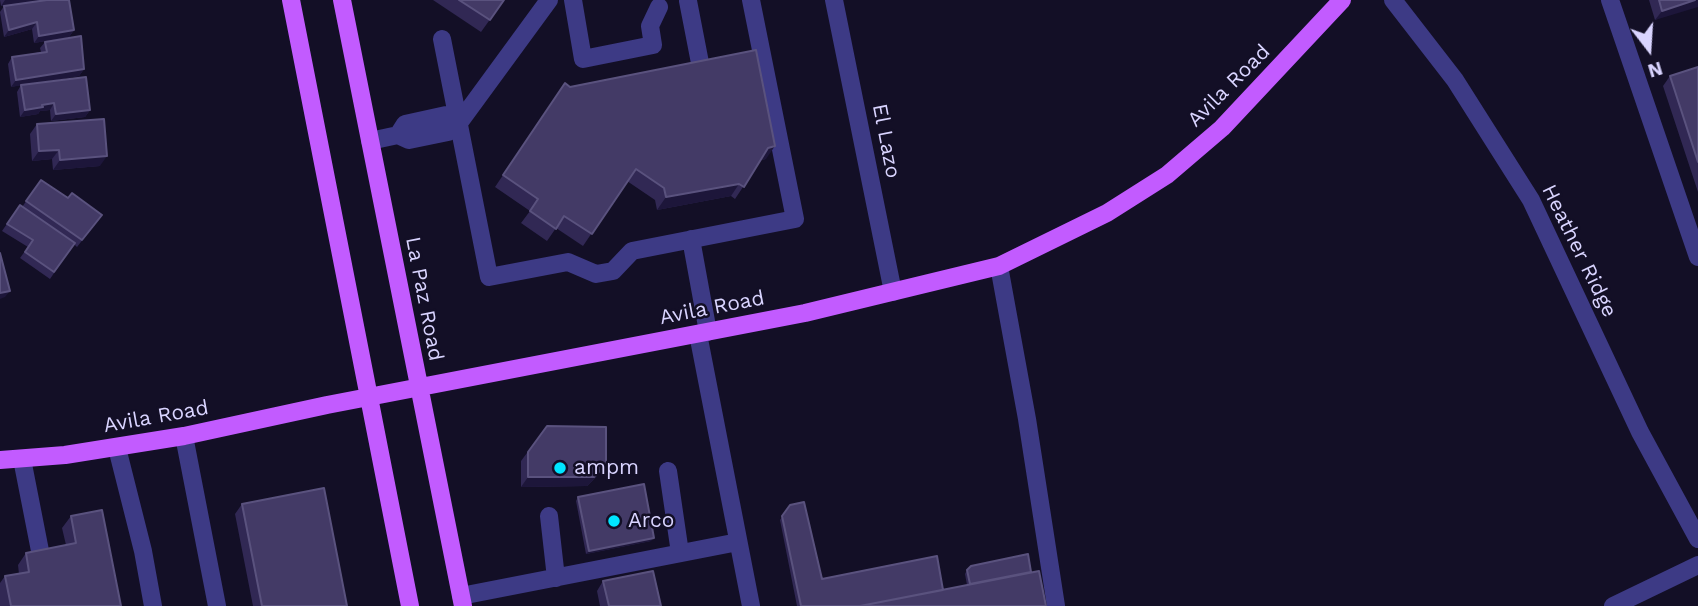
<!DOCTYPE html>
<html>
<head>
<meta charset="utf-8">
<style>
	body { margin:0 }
	#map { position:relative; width:1698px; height:606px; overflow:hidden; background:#130f26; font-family:"Work Sans",sans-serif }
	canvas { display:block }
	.north { position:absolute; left:1614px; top:14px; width:70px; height:70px; -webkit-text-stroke:5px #130f26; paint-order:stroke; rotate:163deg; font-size:19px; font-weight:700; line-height:28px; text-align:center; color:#d9d4ff }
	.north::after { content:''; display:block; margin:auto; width:24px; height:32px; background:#d9d4ff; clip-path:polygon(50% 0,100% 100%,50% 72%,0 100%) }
</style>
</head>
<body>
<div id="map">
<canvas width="1698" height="606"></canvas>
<div class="north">N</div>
</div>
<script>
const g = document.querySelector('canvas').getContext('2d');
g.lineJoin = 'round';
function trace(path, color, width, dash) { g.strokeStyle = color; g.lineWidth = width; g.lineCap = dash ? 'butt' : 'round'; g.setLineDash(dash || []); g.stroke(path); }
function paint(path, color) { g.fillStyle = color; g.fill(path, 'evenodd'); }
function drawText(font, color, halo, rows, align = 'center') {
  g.font = font + ' "Work Sans",sans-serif'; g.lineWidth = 5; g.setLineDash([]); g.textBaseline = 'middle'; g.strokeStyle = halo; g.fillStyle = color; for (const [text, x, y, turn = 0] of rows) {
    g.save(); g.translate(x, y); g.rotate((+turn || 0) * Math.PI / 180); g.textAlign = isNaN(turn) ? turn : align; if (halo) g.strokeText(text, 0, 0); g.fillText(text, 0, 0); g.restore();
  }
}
trace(new Path2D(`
	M573,0L583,59L653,45L650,26L659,7
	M834,0L893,292
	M1393,0L1455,80L1531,200L1640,432L1698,539
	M1610,0L1698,257
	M688,1L701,68
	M442,39L489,277L568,262L596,274L613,271L632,251L795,219L751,0
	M398,135L405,124L446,115L454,124
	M370,141L398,135L409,140L448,132L459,123L549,0
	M691,239L708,332
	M999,266L1027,419L1056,606
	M698,334L751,606
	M184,436L217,606
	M117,448L143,551L153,606
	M22,459L42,561
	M668,471L680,553
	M549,516L556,578
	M461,596L738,542
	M1613,606L1698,565`), '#3d3a85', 18);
trace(new Path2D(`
	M291,0L410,606
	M342,0L463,606
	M0,460L65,455L184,436L327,405L805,313L999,266L1107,213L1167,175L1222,128L1342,0`), '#c25bff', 18);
paint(new Path2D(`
	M0,0H43L74,30L69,37L34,43L32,29L4,37L0,12L4,6H1Z
	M433,0H504L481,32Z
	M1649,0H1698L1655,20Z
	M45,42L84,69L79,76L28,84L90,110L85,117L51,121L50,110L40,111L38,114L20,117L17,92L21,85L11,87L8,64L12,57L41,52L40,48Z
	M1698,67V192L1663,86L1670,76Z
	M565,83L570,87L766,159L761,160L735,199L731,196L657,210L655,200L627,181L583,246L556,228L547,241L521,223L530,211L495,187Z
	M37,124L100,166L53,170L52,159L32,161L30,134Z
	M41,180L68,198L102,215L77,247L74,244L50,279L20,258L28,247L2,231L20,205L22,207Z
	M547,426L606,464L599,474L587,486L521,487V461Z
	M578,497L651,541L586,554L576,501Z
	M242,504L347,606H253L235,514Z
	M790,505L822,579L943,590L967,585L965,574L967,570L1031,572L1046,606H797L780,520Z
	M71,516L121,606H0V583L5,576L19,574L18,565L26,553L66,545L62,528Z
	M603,581L661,606H600L597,591Z`), '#312854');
paint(new Path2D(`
	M5,0H43L1,6Z
	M1695,0H1698V7L1655,20L1662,11Z
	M37,22L32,29L4,37L9,30Z
	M74,30L69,37L34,43L39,36Z
	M84,69L79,76L11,87L16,80Z
	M54,103L50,110L40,111L38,114L20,117L25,110L42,105Z
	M90,110L85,117L51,121L56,114Z
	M775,146L766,159L760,160L768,148Z
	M59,150L52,159L32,161L39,151Z
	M107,156L100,166L53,170L60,160Z
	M739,184L731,196L657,210L666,197Z
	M10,291L5,297L0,299V293Z
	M606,464L599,474L587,486L521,487L528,477Z
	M654,538L651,541L586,554L589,551Z`), '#1d163a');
const building = new Path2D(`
	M47,0H69L74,30L39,36L37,22L9,30L4,6Z
	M459,0H504L490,20Z
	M1659,0H1695L1662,11Z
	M81,36L84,69L16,80L12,57L47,52L45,42Z
	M756,50L775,146L768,148L744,187L739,184L666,197L664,188L636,169L592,234L564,216L556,229L530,211L538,199L503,175L565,83L570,87Z
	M1698,67V162L1670,76Z
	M86,77L90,110L56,114L54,103L42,105L43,107L25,110L21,85Z
	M104,119L107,156L60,160L59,150L39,151L37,124Z
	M41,180L68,198L72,193L102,215L82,240L26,201Z
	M20,205L75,243L54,272L25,252L33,240L7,224Z
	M0,253L10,291L0,293Z
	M547,426L606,427V464L594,477H528V452Z
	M644,484L654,538L589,551L578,497Z
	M324,488L347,606H262L242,504Z
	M804,502L822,579L937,556L943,590L860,606H801L782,516L790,505Z
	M102,510L121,606H11L5,576L29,572L26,553L76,543L71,516Z
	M1028,554L1031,572L970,584L967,570L971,566Z
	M653,571L661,606H609L603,581Z
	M1039,571L1046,606H860Z`);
paint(building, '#433a66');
trace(building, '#5a527e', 2);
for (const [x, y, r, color] of [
	[560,468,7,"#00e5ff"],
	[614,521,7,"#00e5ff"]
]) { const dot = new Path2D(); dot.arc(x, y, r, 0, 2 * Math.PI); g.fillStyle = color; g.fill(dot); trace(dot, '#130f26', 2.5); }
drawText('21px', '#d9d4ff', '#130f26', [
	["Avila Road",1229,86,-45],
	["El Lazo",886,141,79],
	["Heather Ridge",1579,251,64],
	["La Paz Road",424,299,79],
	["Avila Road",712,308,-11],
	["Avila Road",156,417,-10]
]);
drawText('21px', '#d9d4ff', '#130f26', [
	["ampm",574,468],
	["Arco",628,521]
], 'left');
</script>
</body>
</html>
